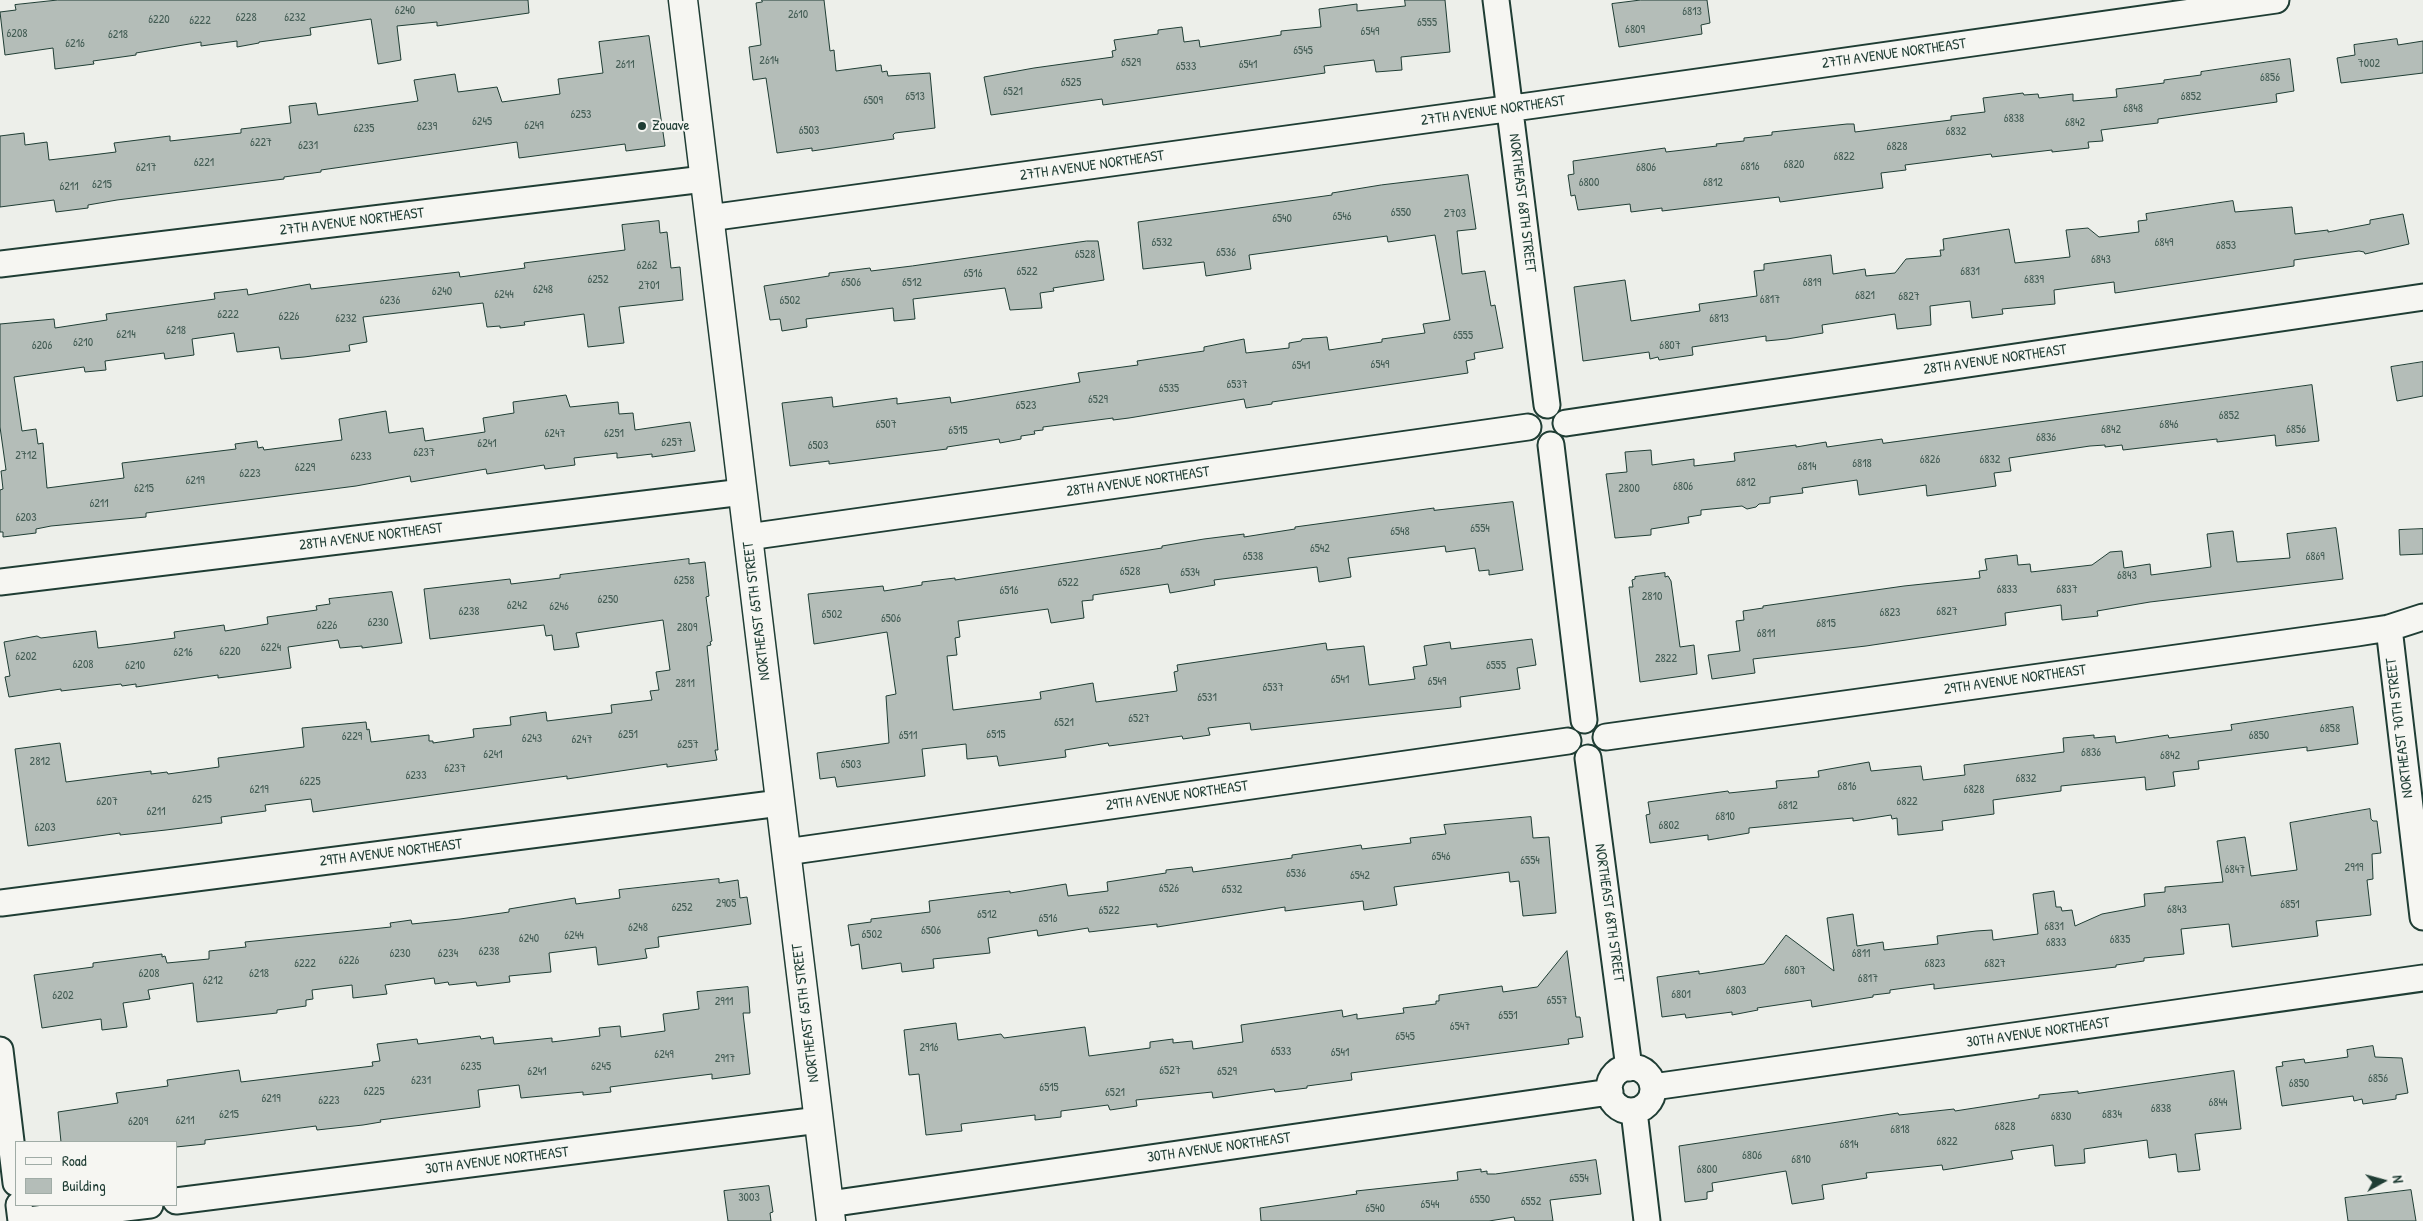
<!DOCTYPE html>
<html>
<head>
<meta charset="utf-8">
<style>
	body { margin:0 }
	#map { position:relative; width:2423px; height:1221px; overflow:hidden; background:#edefea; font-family:"Patrick Hand",sans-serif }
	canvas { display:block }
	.legend { position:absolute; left:15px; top:1141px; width:162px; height:65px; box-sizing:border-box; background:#f6f6f2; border:1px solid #a0aca6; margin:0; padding:6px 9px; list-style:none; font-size:15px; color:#1f3d34 }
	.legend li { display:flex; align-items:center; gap:10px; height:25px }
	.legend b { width:25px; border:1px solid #a0aca6 }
	.north { position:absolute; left:2358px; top:1156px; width:50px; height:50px; -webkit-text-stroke:4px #f6f6f2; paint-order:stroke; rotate:83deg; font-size:14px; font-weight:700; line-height:20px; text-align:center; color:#1f3d34 }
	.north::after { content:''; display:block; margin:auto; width:18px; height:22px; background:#1f3d34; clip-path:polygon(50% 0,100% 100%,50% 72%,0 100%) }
</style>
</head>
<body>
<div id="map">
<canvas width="2423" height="1221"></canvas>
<ul class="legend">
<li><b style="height:6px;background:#f6f6f2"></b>Road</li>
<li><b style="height:14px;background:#b4bdb8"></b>Building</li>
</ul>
<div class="north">N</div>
</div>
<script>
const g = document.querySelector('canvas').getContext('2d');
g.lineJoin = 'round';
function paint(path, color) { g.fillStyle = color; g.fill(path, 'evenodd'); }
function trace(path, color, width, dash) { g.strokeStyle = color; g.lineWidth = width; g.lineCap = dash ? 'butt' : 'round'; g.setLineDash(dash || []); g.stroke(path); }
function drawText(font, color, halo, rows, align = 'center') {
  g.font = font + ' "Patrick Hand",sans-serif'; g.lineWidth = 4; g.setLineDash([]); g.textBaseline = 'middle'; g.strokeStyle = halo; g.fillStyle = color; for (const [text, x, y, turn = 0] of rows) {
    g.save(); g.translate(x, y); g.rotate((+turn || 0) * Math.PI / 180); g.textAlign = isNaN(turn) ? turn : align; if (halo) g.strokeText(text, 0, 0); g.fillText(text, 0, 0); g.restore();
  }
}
const building = new Path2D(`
	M58,0H528L529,13L437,26V22L397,26L401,60L378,64L371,19L310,28L311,35L259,42V43L237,47V41L201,46V42L136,53V55L93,61L94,64L55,69L53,48L5,55L0,12L16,10L15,5Z
	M762,0H824L830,51L834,50L836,71L881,65L882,72L887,71L888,76L930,73L935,128L895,133L893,135L894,139L812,151V148L777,153L766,78L753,80L749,47L761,45L756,3L762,2Z
	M1405,0H1445L1450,52L1401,57L1402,70L1376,72L1374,60L1324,66L1325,73L1103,105L1102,99L991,115L984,77L1034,68L1113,57L1112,51L1116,50L1114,40L1158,34V30L1182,27L1184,42L1199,40L1200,47L1281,35V31L1321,27L1319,9L1357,4V11L1405,6Z
	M1641,0H1707L1710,23L1701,25L1702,34L1619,47L1612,4Z
	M649,36L665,146L626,151L625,144L519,158L517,142L321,170V172L284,177V179L117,200L88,205V208L56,212L54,200L0,207V136L24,133L25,145L47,142L49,160L92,155L116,152L114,143L170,136V141L241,133V129L291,123L289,106L316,103L318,115L418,101L414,80L455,74L458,92L497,87L502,102L560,94L558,79L603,73L599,42Z
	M2397,39L2398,45L2423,41V73L2341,83L2337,58L2355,55L2354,45Z
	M2290,59L2294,91L2276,94L2277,102L2158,119V123L2101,130L2103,141L2088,142L2089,148L2052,152V150L1992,157L1991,154L1905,165L1906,170L1881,173L1883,188L1780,202L1779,197L1662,211V208L1631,212L1630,204L1578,210L1575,195L1571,196L1568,175L1574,174L1573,161L1665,148L1666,152L1717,146L1716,144L1744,141V138L1772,135V132L1847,124H1854L1855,132L1951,120V116L1985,112L1983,98L2023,93L2024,95L2038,94L2039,98L2073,94V101L2117,97L2116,89L2164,83V80L2201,75V72Z
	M1468,175L1476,229L1457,231L1462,274L1485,271L1491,306L1495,305L1503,348L1474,353L1475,359L1466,361L1468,373L1272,402V404L1246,408L1244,399L1129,418L1113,420V418L1043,427V430L1034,431L1035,434L1021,436V439L1000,443L999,439L947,447V449L829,464V461L790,466L782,403L832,397L833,407L897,398V404L950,397L951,403L1080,382L1078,373L1138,365L1137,361L1204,351V347L1244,339L1246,353L1289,348V343L1301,341L1302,339L1327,337L1329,350L1382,342V339L1425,333L1423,324L1450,320L1435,235L1388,242L1387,236L1249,255L1251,269L1206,276L1204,262L1143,269L1138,222L1332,195V193L1381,185Z
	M2233,201L2235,212L2292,207L2295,234L2328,230V232L2370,224V220L2403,214L2409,244L2365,254L2364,252L2359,251L2294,260V266L2115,293L2114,282L2054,290L2055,304L2002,309L2003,314L1972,318L1970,301L1930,306L1931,325L1897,329L1895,314L1822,325L1823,333L1787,339L1766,341V336L1692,347L1693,355L1659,360L1658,357L1650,359L1649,352L1583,361L1574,287L1625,280L1631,321L1700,311L1699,304L1757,296L1754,271L1764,270V264L1831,255L1833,274L1865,269L1866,276L1895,273L1906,259L1941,256L1940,250H1944L1943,239L2009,229L2015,263L2070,257L2066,230L2088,228L2099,237L2139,232L2138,221L2147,220L2146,214Z
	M659,221L660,233L667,232L671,268L680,267L683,300L619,307L624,343L588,347L584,314L524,322L525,325L500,328V326L487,327L483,303L363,317L367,342L349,345L350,351L304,357L281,359L279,347L237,352L234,333L192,339L194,355L165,359L164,353L105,361L106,370L85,372L84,367L14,377L22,431L36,429L38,444L43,443L47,488L124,478L122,463L236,449L235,444L257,441L258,448L263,447L264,450L342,440L339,419L386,411L389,433L423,428L425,441L485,432L483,418L514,413L513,402L566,395L570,407L618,402L619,414L633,413L635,430L690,422L695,451L652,457V454L617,458V453L574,458L575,465L545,469L544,465L487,474L486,469L411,482L410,476L356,486L146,513V517L51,526L36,529V533L3,537V532H0V490L3,489L1,471L6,470L0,427V324L54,319L55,328L107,320L106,314L215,299L214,293L247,289L248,295L310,284L311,289L459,272L460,277L525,268L524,263L625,250L622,225Z
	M1087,241H1098L1104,280L1053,288L1054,291L1040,293L1042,308L1010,310L1005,288L913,299L915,319L894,321L893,308L806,319L807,327L782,331L780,319L770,320L764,286L829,276V273L870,268L871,271L912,266Z
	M2423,362V396L2397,401L2391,367Z
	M2312,385L2319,441L2276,446L2275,435L2217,442V439L2123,450L2122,445L2105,447V445L2090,446L2009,458L2011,471L1994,473L1996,486L1927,496L1926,485L1859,495L1857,480L1802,488L1803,493L1770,497V503L1759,504L1756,507L1747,509L1742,506L1701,510V515L1688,517L1689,523L1651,529V535L1615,538L1606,474L1627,472L1625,452L1651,450L1652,465L1694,459V466L1735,461L1734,453L1796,445V447L1826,442L1827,447L1882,439L1883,443Z
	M1513,502L1523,570L1489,575V570L1479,571L1475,548L1446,552L1445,546L1348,558L1351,577L1319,582L1317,567L1214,580L1215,585L1170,593L1168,584L1093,595V600L1082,601L1084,618L1051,623L1048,609L958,621L960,637L955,638L957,655L947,656L953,710L1041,699L1040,692L1093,683L1096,702L1177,691L1174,672L1178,671L1177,665L1326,643L1327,650L1364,646L1369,685L1415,679L1413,667L1427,665L1424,646L1450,642L1451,649L1532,639L1536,665L1517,668L1520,689L1460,697L1461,707L1251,730L1250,723L1208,728L1210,735L1183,739L1182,736L1109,746L1108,743L1065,750L1066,757L999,766L997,756L967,759L966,744L922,749L925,776L837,787L835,777L820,779L817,753L889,743L886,696L896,694L887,632L814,644L808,594L883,586L884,591L922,585V582L955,578V580L1162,548V546L1204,539L1244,534V537L1295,529V527L1434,508V510Z
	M2336,528L2343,579L2150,602L2097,611L2098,616L2062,620L2061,605L2005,613L2006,625L1866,646L1753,659L1755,673L1712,679L1708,655L1740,651L1736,621L1744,620L1743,611L1763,608V606L1904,586L1980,578L1979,571L1987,570L1985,559L2017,555L2018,565L2030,564L2031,572L2092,565L2110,552L2122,551L2124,568L2150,564L2151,575L2211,567L2207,534L2233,531L2237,562L2290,558L2287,534Z
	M2423,529V554L2400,555L2399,530Z
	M689,559V564L705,562L709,596L706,597L712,641L710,642L711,645L707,646L718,750H715L717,760L667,767V764L567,779V776L313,812L311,799L265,805L266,811L221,817L222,823L166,830L120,835V833L28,846L15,749L60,743L66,782L151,771V774L167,772L168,774L219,767L218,758L304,747L302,728L366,722L367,730L369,729L371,742L429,735V741H433V743L474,737L473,729L511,725L510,717L546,712L547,721L612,713L611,705L652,700L650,691L659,690L656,672L670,670L663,620L576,633L579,647L554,650L552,635L546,636L544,625L430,639L424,589L510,579L511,584L560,578V575Z
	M1665,573V577L1668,576L1671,581L1680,647L1694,645L1697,674L1640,682L1629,587H1633L1632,580L1635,579V577Z
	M392,592L402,643L362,648V646L340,648L338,640L288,647L291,668L218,678V675L136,687V684L122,686L121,684L61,691V689L9,697L5,677L10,676L4,642L37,636L41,638L96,631L98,648L131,644L175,638L174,632L224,625L225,631L268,624L267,617L317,610L316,606L330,604L329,599Z
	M2353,707L2358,744L2307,751V747L2198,761L2199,769L2173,772L2175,786L2146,790L2145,777L2061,786V791L1993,800L1994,814L1942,821L1943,830L1898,835L1897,818L1892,819L1891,815L1853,821V818L1749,828V833L1708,840V835L1650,843L1646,815L1650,814L1648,802L1728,791L1729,793L1777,788L1776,781L1819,777L1818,771L1869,762L1871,771L1921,766L1923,780L1965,775L1964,765L2064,752L2063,738L2094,735V738L2115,736L2116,743L2168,735L2169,738L2232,730L2231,725Z
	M2370,809L2371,819L2373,821H2377L2381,853L2372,854L2373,879L2367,880L2371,915L2316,921L2318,936L2232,947L2229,924L2181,929L2184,954L2144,958V961L2116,965V967L1934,989V984L1890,990V993L1873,995V997L1812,1007L1811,1000L1757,1008L1758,1010L1732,1015V1012L1686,1018L1685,1014L1662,1017L1657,977L1699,971V974L1764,964L1786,935L1834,971L1827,918L1853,914L1857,946L1883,942L1884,950L1938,944L1937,936L1976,931L1992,930L1993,940L2038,934L2033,894L2054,891L2056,907H2061L2062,911L2072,910L2075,926L2102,914L2145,906L2144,894L2165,892V887L2223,882L2217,841L2245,837L2251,876L2297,870L2290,823Z
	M1531,817L1533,838L1549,837L1556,913L1523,916L1519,881L1510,882L1509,872L1394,887L1397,905L1364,910L1363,901L1285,911V907L1157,927V924L1089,932L1088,928L1038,936L1037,930L988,938L990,953L933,959L934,968L902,972L901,963L862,969L859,944L851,946L848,925L871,922V919L930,912L929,901L1010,891V893L1066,884L1068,896L1108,891L1107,882L1166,873V870L1192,867L1193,872L1292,858V855L1361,845L1362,849L1411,843L1410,838L1446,834L1444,825Z
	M719,879V883L738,880L740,898L747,897L751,924L658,937L659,947L645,949L647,958L598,965L596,947L549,953L551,972L509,976L510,982L477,986L476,982L449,985L448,982L435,984L434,978L385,985L387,994L353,998L352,985L312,990L313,999L306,1000V1006L277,1010V1013L197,1022L193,983L148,990L150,999L123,1003L127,1027L102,1030L101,1019L42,1028L34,975L93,967V963L162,954V957L165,956L167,963L209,959V951L246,947L245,942L391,927L390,923L411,920L412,924L460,919L509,912V909L575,898L576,904L620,898L619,890Z
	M1567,951L1576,1017H1580L1583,1037L1568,1039L1569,1044L1351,1073L1352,1080L1307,1086V1088L1275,1092L1274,1089L1213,1098L1212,1092L1136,1100L1137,1106L1110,1110L1108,1105L1061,1111V1117L1035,1120V1115L961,1124L962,1131L926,1135L919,1074L909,1075L904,1030L956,1023L958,1040L1001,1034L1004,1038L1085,1027L1089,1056L1150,1048V1042L1173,1039V1043L1192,1041L1193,1049L1243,1042L1241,1025L1342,1010L1343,1017L1357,1014V1019L1404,1013L1403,1008L1436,1004V1001H1439V995L1502,986L1503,992L1537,987Z
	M748,987L750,1013H743L750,1074L712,1079V1074L672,1079L610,1087L611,1092L583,1095V1092L521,1098L519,1085L478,1090L480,1107L380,1120L381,1122L363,1125L317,1130L316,1126L247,1135L205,1140V1144L176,1147V1142H61L58,1112L118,1103L116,1093L168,1086L167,1080L239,1070L241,1082L373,1066L372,1062L380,1061L377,1044L417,1039L418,1044L480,1036L481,1039L493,1037L494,1044L552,1038V1042L600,1036L599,1028L620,1026L621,1037L665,1031L663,1014L699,1009L697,992Z
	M2373,1046L2375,1057L2402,1058L2408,1093L2396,1095V1099L2363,1104L2362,1099L2354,1101L2353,1096L2282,1106L2276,1067L2283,1066L2282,1062L2304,1059L2305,1063L2348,1057L2347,1050Z
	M2234,1071L2241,1129L2195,1134L2200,1170L2178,1172L2176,1154L2149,1158L2147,1140L2084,1149L2085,1163L2055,1166L2053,1145L2011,1151L2013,1159L1943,1170L1942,1165L1866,1173L1867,1178L1822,1185L1824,1199L1792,1204L1786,1171L1712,1183L1713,1191L1707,1192V1199L1685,1202L1679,1146L1898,1113L1899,1115L1954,1109L1955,1111L2039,1098V1095L2078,1091V1093Z
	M1596,1160L1601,1194L1550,1200L1553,1221H1515L1514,1217L1489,1221H1261L1260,1208L1357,1194L1356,1191L1458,1180L1457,1172L1481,1169V1172L1487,1171V1174H1495Z
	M769,1186L773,1212L770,1213L771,1221H728L724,1191Z
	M2411,1190L2416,1221H2348L2345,1198Z`);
paint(building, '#b4bdb8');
trace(building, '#1f3d34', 1);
const street = new Path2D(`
	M1496,0L1547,405
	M709,218L1535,105L2276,0
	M0,264L704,179
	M1566,423L2423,297
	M1551,445L1584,720
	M748,537L1528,427
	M0,582L743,492
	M2389,628L2423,917
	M1606,737L2357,633L2389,628L2423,617
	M1588,758L1629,1068
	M786,852L1568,741
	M1,903L780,803
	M0,1050L16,1183
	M1609 1089a22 22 0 1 1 44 0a22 22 0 1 1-44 0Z
	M1653,1087L2423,978
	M1634,1111L1647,1221
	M176,1201L819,1120
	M829,1204L1610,1092
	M19,1205L21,1221L150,1205`);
const secondary = new Path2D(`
	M683,0L831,1221`);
trace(street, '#1f3d34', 29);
trace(secondary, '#1f3d34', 31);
trace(street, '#f6f6f2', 25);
trace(secondary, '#f6f6f2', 28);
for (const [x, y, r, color] of [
	[642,126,5,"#1f3d34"]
]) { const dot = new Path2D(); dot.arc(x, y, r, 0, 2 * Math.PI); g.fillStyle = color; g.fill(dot); trace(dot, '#f6f6f2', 2); }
drawText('12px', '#445d55', null, [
	["6240",405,11],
	["6813",1692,12],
	["2610",798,15],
	["6228",246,18],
	["6232",295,18],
	["6220",159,20],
	["6222",200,21],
	["6555",1427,23],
	["6809",1635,30],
	["6549",1370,32],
	["6208",17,34],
	["6218",118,35],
	["6216",75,44],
	["6545",1303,51],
	["2614",769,61],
	["6529",1131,63],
	["7002",2369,64],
	["2611",625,65],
	["6541",1248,65],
	["6533",1186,67],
	["6856",2270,78],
	["6525",1071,83],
	["6521",1013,92],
	["6513",915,97],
	["6852",2191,97],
	["6509",873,101],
	["6848",2133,109],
	["6253",581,115],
	["6838",2014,119],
	["6245",482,122],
	["6842",2075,123],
	["6249",534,126],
	["6239",427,127],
	["6235",364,129],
	["6503",809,131],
	["6832",1956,132],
	["6227",261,143],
	["6231",308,146],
	["6828",1897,147],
	["6822",1844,157],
	["6221",204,163],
	["6820",1794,165],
	["6816",1750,167],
	["6217",146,168],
	["6806",1646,168],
	["6800",1589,183],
	["6812",1713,183],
	["6215",102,185],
	["6211",69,187],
	["6550",1401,213],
	["2703",1455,214],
	["6546",1342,217],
	["6540",1282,219],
	["6532",1162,243],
	["6849",2164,243],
	["6853",2226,246],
	["6536",1226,253],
	["6528",1085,255],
	["6843",2101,260],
	["6262",647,266],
	["6522",1027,272],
	["6831",1970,272],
	["6516",973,274],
	["6252",598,280],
	["6839",2034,280],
	["6506",851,283],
	["6512",912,283],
	["6819",1812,283],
	["2701",649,286],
	["6248",543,290],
	["6240",442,292],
	["6244",504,295],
	["6821",1865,296],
	["6827",1909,297],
	["6817",1770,300],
	["6236",390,301],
	["6502",790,301],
	["6222",228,315],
	["6226",289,317],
	["6232",346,319],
	["6813",1719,319],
	["6218",176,331],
	["6214",126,335],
	["6555",1463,336],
	["6210",83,343],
	["6206",42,346],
	["6807",1670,346],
	["6549",1380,365],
	["6541",1301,366],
	["6537",1237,385],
	["6535",1169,389],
	["6529",1098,400],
	["6523",1026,406],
	["6852",2229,416],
	["6507",886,425],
	["6846",2169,425],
	["6842",2111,430],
	["6856",2296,430],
	["6515",958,431],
	["6247",555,434],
	["6251",614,434],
	["6836",2046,438],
	["6257",672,443],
	["6241",487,444],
	["6503",818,446],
	["6237",424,453],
	["2712",26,456],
	["6233",361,457],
	["6826",1930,460],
	["6832",1990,460],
	["6818",1862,464],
	["6814",1807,467],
	["6229",305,468],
	["6223",250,474],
	["6219",195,481],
	["6812",1746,483],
	["6806",1683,487],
	["6215",144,489],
	["2800",1629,489],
	["6211",99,504],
	["6203",26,518],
	["6554",1480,529],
	["6548",1400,532],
	["6542",1320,549],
	["6538",1253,557],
	["6869",2315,557],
	["6528",1130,572],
	["6534",1190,573],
	["6843",2127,576],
	["6258",684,581],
	["6522",1068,583],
	["6833",2007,590],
	["6837",2067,590],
	["6516",1009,591],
	["2810",1652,597],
	["6250",608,600],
	["6242",517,606],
	["6246",559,607],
	["6238",469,612],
	["6827",1947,612],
	["6823",1890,613],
	["6502",832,615],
	["6506",891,619],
	["6230",378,623],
	["6815",1826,624],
	["6226",327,626],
	["2809",687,628],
	["6811",1766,634],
	["6224",271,648],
	["6220",230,652],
	["6216",183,653],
	["6202",26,657],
	["2822",1666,659],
	["6208",83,665],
	["6210",135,666],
	["6555",1496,666],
	["6541",1340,680],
	["6549",1437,682],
	["2811",685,684],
	["6537",1273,688],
	["6531",1207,698],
	["6527",1139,719],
	["6521",1064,723],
	["6858",2330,729],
	["6251",628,735],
	["6515",996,735],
	["6511",908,736],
	["6850",2259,736],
	["6229",352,737],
	["6243",532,739],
	["6247",582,740],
	["6257",688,745],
	["6836",2091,753],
	["6241",493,755],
	["6842",2170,756],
	["2812",40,762],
	["6503",851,765],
	["6237",455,769],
	["6233",416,776],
	["6832",2026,779],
	["6225",310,782],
	["6816",1847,787],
	["6219",259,790],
	["6828",1974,790],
	["6215",202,800],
	["6207",107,802],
	["6822",1907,802],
	["6812",1788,806],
	["6211",156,812],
	["6810",1725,817],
	["6802",1669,826],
	["6203",45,828],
	["6546",1441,857],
	["6554",1530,861],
	["2919",2354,868],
	["6847",2235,870],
	["6536",1296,874],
	["6542",1360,876],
	["6526",1169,889],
	["6532",1232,890],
	["2905",726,904],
	["6851",2290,905],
	["6252",682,908],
	["6843",2177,910],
	["6522",1109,911],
	["6512",987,915],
	["6516",1048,919],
	["6831",2054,927],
	["6248",638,928],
	["6506",931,931],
	["6502",872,935],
	["6244",574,936],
	["6240",529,939],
	["6835",2120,940],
	["6833",2056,943],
	["6238",489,952],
	["6230",400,954],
	["6234",448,954],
	["6811",1861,954],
	["6226",349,961],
	["6222",305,964],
	["6823",1935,964],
	["6827",1995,964],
	["6807",1795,971],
	["6208",149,974],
	["6218",259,974],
	["6817",1868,979],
	["6212",213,981],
	["6803",1736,991],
	["6801",1681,995],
	["6202",63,996],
	["6557",1557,1001],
	["2911",724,1002],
	["6551",1508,1016],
	["6547",1460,1027],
	["6545",1405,1037],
	["2916",929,1048],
	["6533",1281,1052],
	["6541",1340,1053],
	["6249",664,1055],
	["2917",725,1059],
	["6235",471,1067],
	["6245",601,1067],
	["6527",1170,1071],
	["6241",537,1072],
	["6529",1227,1072],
	["6856",2378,1079],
	["6231",421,1081],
	["6850",2299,1084],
	["6515",1049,1088],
	["6225",374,1092],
	["6521",1115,1093],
	["6219",271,1099],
	["6223",329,1101],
	["6844",2218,1103],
	["6838",2161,1109],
	["6215",229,1115],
	["6834",2112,1115],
	["6830",2061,1117],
	["6211",185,1121],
	["6209",138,1122],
	["6828",2005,1127],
	["6818",1900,1130],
	["6822",1947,1142],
	["6814",1849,1145],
	["6806",1752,1156],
	["6810",1801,1160],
	["6800",1707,1170],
	["6554",1579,1179],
	["3003",749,1198],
	["6550",1480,1200],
	["6552",1531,1202],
	["6544",1430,1205],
	["6540",1375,1209]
]);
drawText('15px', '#1f3d34', '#f6f6f2', [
	["27TH AVENUE NORTHEAST",1894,54,-8],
	["27TH AVENUE NORTHEAST",1493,111,-8],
	["27TH AVENUE NORTHEAST",1092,166,-8],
	["NORTHEAST 68TH STREET",1522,203,83],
	["27TH AVENUE NORTHEAST",352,222,-7],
	["28TH AVENUE NORTHEAST",1995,360,-8],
	["28TH AVENUE NORTHEAST",1138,482,-8],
	["28TH AVENUE NORTHEAST",371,537,-7],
	["NORTHEAST 65TH STREET",757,611,-97],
	["29TH AVENUE NORTHEAST",2015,680,-8],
	["NORTHEAST 70TH STREET",2400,728,-97],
	["29TH AVENUE NORTHEAST",1177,796,-8],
	["29TH AVENUE NORTHEAST",391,853,-7],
	["NORTHEAST 68TH STREET",1609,913,82],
	["NORTHEAST 65TH STREET",806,1013,-97],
	["30TH AVENUE NORTHEAST",2038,1033,-8],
	["30TH AVENUE NORTHEAST",1219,1148,-8],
	["30TH AVENUE NORTHEAST",497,1161,-7]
]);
drawText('15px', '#1f3d34', '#f6f6f2', [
	["Zouave",652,126]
], 'left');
</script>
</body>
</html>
